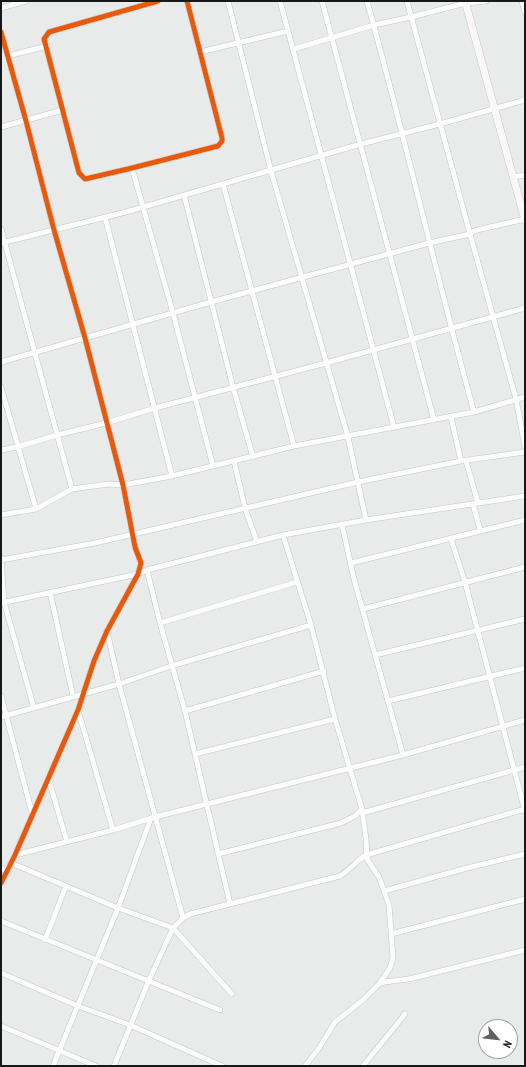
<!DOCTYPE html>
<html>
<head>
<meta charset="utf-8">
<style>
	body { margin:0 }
	#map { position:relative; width:526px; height:1067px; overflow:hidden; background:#e9ebea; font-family:"PT Sans Narrow",sans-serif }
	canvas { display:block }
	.frame { position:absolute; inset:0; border:2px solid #171818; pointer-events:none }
	.north { position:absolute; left:478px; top:1019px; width:40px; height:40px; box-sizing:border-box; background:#fff; border:1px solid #a2a3a3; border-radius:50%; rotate:118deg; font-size:11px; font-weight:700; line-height:16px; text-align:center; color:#171818 }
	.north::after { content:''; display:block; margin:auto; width:14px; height:18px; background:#606262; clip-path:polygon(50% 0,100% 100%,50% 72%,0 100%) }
</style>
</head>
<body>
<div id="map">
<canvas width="526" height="1067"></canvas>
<div class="frame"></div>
<div class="north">N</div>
</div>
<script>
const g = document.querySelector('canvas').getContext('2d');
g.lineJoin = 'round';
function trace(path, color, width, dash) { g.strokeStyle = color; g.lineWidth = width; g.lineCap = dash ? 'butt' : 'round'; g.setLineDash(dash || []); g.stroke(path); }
const street = new Path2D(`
	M158,1L49,32L44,39L79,173L85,179L132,168L218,146L222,141V138L187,1
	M228,1L271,171L348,437L366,520
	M280,1L394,427
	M322,1L434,420
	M367,1C405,137 436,275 474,412
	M407,1L470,234L516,399L525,447
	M522,1L525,13
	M1,8L26,1
	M1,32L26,121L54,230L85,338L123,485L135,547L141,563L138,574L107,631L94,661L78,710L15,855L1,883
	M294,49L374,25L411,17L466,3L486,1
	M200,52L288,31
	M8,56L47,46
	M1,127L63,110
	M132,168L173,313L213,466
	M513,177L525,175
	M223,184L294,446
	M184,195L233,387L253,457
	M105,217L172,476
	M1,229L72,489
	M1,243L126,212L361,144L440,124L525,100
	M1,362L211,302L429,243L470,234L472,232L477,230L525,219
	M1,387L36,509
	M451,417L461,461
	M1,450L17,447L57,435L106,423L155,408L326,363L525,308
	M234,461L245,508L257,542
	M466,461L478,503
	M473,504L480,530
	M1,515L36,509L72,489L108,484L123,485L172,476L294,446L474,412L525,397
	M342,525L354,579L403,755
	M283,535L311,625L335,719L362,809L366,839L367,859L379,877L389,905L393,958L390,968L379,984
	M451,539L465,582L525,811
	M1,558L4,602L34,708
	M1,560L95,543L358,482L461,461L525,452
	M351,563L525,520
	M147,570L160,623L185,711L230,904
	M50,592L73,696
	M1,603L138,574L147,570L283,535L366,520L525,496
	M363,609L525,567
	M160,623L297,582
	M107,631L119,684L183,918
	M375,655L525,619
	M1,696L32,813
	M388,701L525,668
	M78,710L113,830
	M185,711L324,671
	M1,717L119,684L171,666L311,625
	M195,754L335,719
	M48,777L67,842
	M362,813L525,767
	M218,854L341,823L355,816L362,809
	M15,855L113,830L155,817L403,755L525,720
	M1,870L6,869L11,863L118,908L173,928L232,994
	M384,891L467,868L525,854
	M1,921L220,1010
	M391,934L525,899
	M45,940L66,886
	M1,973L78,1006L130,1025L222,1066
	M1,1026L96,1066
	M53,1066L118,908L151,818
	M114,1066L149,980L173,928L183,918L190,914L340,876C350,870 356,861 366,855L525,809
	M305,1066L319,1048L335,1022L364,999L379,984L385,982L409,979L525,950
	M363,1066L405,1014`);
const secondary = new Path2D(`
	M465,1L525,220`);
trace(street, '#c6c8c7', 6);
trace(secondary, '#c6c8c7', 8);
trace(street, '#fcfcfc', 5);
trace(secondary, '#f9f7f8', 7);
trace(new Path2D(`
	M158,1L49,32L44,39L79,173L85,179L132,168L218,146L222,141V138L187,1
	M1,32L26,121L54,230L85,338L123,485L135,547L141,563L138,574L107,631L94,661L78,710L15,855L1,883`), '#e8590c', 5);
</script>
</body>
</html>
